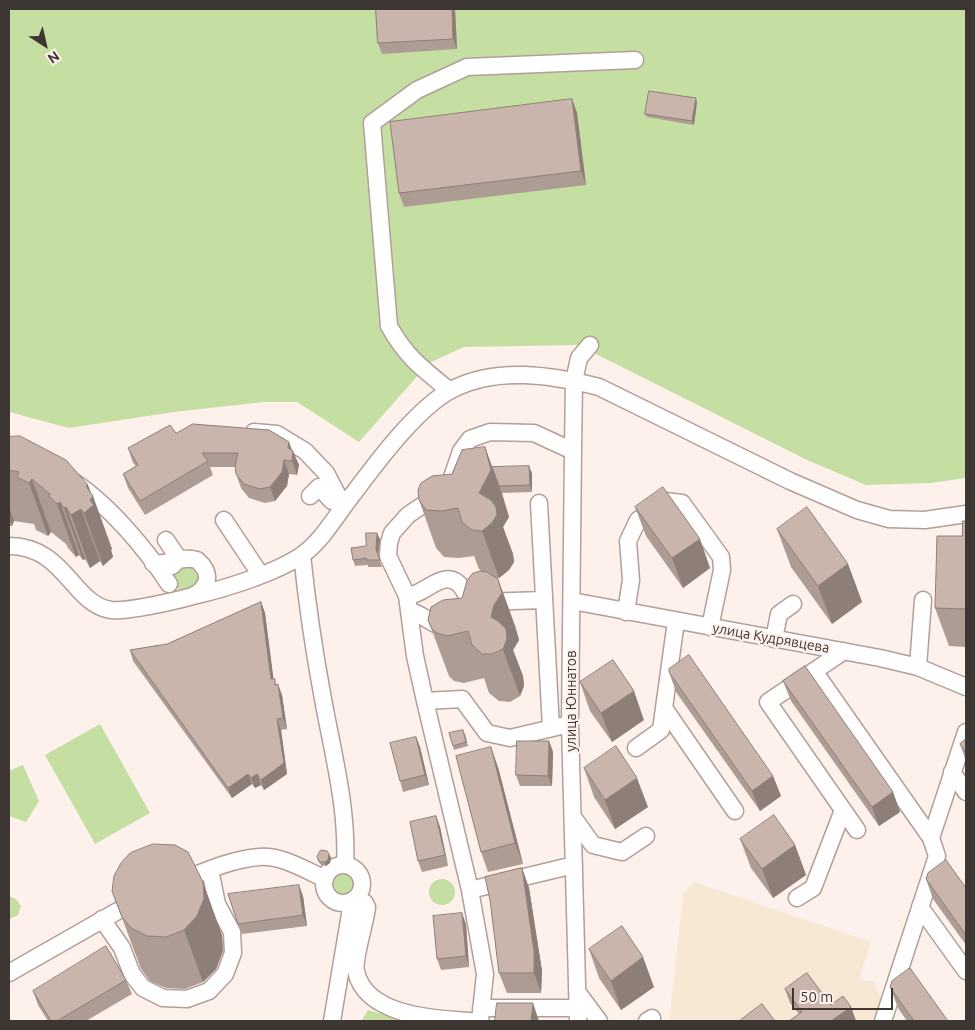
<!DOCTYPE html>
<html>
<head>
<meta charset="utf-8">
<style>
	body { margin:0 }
	#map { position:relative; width:975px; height:1030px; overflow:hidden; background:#fef1ec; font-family:Ubuntu,sans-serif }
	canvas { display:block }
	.frame { position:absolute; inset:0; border:10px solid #3e3632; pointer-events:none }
	.north { position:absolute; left:20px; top:20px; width:50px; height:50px; -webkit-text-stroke:4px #fef1ec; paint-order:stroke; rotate:145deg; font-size:14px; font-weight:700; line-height:20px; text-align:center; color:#3e3632 }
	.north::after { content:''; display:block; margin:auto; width:18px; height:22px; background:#3e3632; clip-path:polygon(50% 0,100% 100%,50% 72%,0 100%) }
	.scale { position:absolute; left:792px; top:988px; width:101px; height:22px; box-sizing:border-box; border:2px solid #3e3632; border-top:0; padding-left:6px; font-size:15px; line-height:18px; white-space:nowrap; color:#3e3632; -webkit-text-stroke:4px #fef1ec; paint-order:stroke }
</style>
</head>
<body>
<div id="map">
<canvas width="975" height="1030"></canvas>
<div class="frame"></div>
<div class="north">N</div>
<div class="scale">50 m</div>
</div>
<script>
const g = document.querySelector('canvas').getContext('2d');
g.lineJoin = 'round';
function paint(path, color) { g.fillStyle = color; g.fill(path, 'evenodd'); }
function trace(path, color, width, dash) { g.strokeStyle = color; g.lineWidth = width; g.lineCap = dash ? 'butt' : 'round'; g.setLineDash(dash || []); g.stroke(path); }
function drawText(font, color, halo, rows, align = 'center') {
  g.font = font + ' Ubuntu,sans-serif'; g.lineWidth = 4.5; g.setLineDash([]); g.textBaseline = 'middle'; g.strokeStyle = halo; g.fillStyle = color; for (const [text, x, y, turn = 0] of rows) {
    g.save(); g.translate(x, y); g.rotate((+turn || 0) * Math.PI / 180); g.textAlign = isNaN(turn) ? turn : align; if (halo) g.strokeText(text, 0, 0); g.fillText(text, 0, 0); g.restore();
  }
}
paint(new Path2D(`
	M694,882L871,942L859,979L874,982L881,997L873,1021H669L683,894Z`), '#f7e8d5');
paint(new Path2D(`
	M9,9H966V478L931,483L866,485L807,460L578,345L464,347L429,363L359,442L297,402H264L174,412L69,428L9,412Z
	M190,562L203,580L185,594C173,588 170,580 175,568Z
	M100,724L150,813L95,844L45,755Z
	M23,765L39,801L26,822L9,816V771Z
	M328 884a15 15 0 1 1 30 0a15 15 0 1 1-30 0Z
	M429 892a13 13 0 1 1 26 0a13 13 0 1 1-26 0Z
	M9,896L16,899L21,906L18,915L10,919Z
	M368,1010L405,1021H361Z`), '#c5dfa3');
const minor = new Path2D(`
	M450,391C423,369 406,357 389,326L372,123L417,90L467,67L635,60
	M254,432L277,434L305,451L326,473L338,496L346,502
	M74,482C109,505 146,549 169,584
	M310,496L319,487L332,501L338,496
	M539,503L551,728
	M224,520L260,574
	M166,540L179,559L172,566
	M9,546C65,546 72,604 111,610C127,612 175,601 193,596C224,589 276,573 302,555C323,540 337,514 353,494C377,462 416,409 451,390C496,366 552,375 599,387L790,481L857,510L889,519L925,520L966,514
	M302,555C307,603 314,651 323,699C333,754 348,809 345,865
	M153,563C169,566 182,555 197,560C212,573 210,586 193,596
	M407,596C426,595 446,564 463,589C468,596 469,603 467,611
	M572,601L880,658L918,667L966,687
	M483,602L543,600
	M410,611C425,614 432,628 449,626
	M626,612L631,580L628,541L638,520L665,501L682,503L721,557L722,570L710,627
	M676,621L664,708L735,811
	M774,639L779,614L793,604
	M844,651L768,702L857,830
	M918,667L923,600
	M814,671L931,838
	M425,701L462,699L487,733L510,738L561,726
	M636,748L661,730L664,708
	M952,772L966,792
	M573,817L593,845L622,852L646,836
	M324 884a19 19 0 1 1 38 0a19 19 0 1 1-38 0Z
	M178,882C203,872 232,859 259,857C281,855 306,870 325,879
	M470,890L574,865
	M797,898L813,888L843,810
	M920,907L966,971
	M102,919L122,948L132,974L143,988L163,998L187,999L209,991L225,974L233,953L232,932L217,904L210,869
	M9,973L137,900
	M578,993L599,1021
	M481,1008H578
	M332,1021L351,908L358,902L365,903L367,907C366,921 353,960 356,971C365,1016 435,1019 471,1021
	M480,1021L485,974L470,890L425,701L415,656L407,596L388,556L389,543L392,533L408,515L439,494L451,480L461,451L470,439L490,432L534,433L573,451
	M578,1021L570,724L573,451L574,381L579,358L590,345
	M647,1021L652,1018
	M883,1021L937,856L931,838L966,732`);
trace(minor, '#b39f97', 19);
trace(minor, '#fff', 16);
paint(new Path2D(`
	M376,9H455L457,49L382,54L378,43Z
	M572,99L577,113L586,185L404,207L399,193Z
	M697,102L694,125L647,117L645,114Z
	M176,433L292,450L299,465L297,475L289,474L287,486L275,501L265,503L249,498L241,488L236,474L235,467H210L213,475L145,515L128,488L123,474L136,466L133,463L128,448Z
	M9,437L88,485L112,549L111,550L113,557L103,566L100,561L90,568L85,559L83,560L79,555L76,557L68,548L66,544L51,532L48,536L36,530L34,524L14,521L12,526H9Z
	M485,447L492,467L532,473V492L502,493L509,517L503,527L513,554L514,562L509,570L499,578H496L498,579L515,626L519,640L513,650L523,676L524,686L520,696L510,702L499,701L489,693L484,678L464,683L454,681L449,676L428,620L462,598L481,571L479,569L474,556L459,558L444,557L436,548L419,500Z
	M635,507L710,568L683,588L646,536Z
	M966,521V647L949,646L935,608L962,536Z
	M777,529L848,564L862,602L832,624L791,567Z
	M380,539L378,556L382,567H368V565L355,566L353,560L366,546Z
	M261,602L265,613L273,679L282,695L287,729L281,730L287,774L264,790L261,785L255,788L252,784L232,798L133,661L130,650L167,644Z
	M669,672L773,776L781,796L760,811L676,692Z
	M783,681L893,792L900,812L879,826L791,701Z
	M580,682L644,720L612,742L590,711Z
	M465,733L468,746L454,750L453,746Z
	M416,737L420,747L429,785L403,792L400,781Z
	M966,739V761L960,744Z
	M549,741L553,752L552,786H520L516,775Z
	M498,767L523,864L488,872L481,852Z
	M584,768L648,807L615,829L594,797Z
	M436,816L440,827L448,866L422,872L418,861Z
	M740,839L795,845L806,875L773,898L751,868Z
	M329,854L331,858L330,863L326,866L321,865L318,861L317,857Z
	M522,868L529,888L542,971L541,993H507L499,973Z
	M926,879L966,888V945L933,899Z
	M112,891L222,935L223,951L216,969L203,982L185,989L166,988L150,981L141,969Z
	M228,894L303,896L307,926L242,934Z
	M466,924L469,967L441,970L437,959Z
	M589,949L654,987L621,1010L599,978Z
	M126,980L132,994L86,1021H48L38,1005L33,991Z
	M890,987L948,1021H907L898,1008Z
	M785,989L831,1005L851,1007L856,1021H789L799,1014L790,1003Z`), '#ad9c94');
paint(new Path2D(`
	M452,9H455L457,49L453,39Z
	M696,98L697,102L694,125L692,121Z
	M572,99L577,113L586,185L581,171Z
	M289,442L293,453V451L299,465L297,475L288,448Z
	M485,447L502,494L509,517L503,527L513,554L514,562L509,570L499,578L482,531L479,493Z
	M284,460L289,474L287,486L275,501L270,487Z
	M529,466L532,473V492L530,485Z
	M32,479L51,532L48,536L29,483Z
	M88,485L92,497L93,496L112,549L111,550L113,557L103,566L84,513L86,486Z
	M60,502L79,555L76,557L57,504Z
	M9,507L14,521L12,526L9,518Z
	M66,507L85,559L83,560L64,508Z
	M81,509L100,561L90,568L71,515Z
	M377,533L380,539L378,556L376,549Z
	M700,539L710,568L683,588L672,558Z
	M848,564L862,602L832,624L818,586Z
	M498,579L515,626L519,640L513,650L523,676L524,686L520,696L491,617L494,605Z
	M261,602L265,613L275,690L271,679Z
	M278,684L282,695L287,729L283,718Z
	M634,691L644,720L612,742L601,713Z
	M277,719L281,730L287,774L264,790L261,780Z
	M416,737L420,747L429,785L425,775Z
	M549,741L553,752L552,786L548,776Z
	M491,747L498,767L523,864L515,843Z
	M248,774L252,784L232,798L228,788Z
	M257,774L261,785L255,788L251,778Z
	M773,776L781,796L760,811L752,791Z
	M637,778L648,807L615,829L605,800Z
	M893,792L900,812L879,826L872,807Z
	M436,816L440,827L448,866L445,855Z
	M795,845L806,875L773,898L762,869Z
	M329,854L331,858L330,863L326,866L325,862Z
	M522,868L529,888L542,971L541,993L534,973Z
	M203,882L222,935L223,951L216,969L203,982L184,930Z
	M299,885L303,896L307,926L303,915Z
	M462,913L466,924L469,967L466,956Z
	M643,957L654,987L621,1010L611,981Z
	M533,1003L539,1021H531Z
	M851,1007L856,1021H831Z`), '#8d7f78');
const building = new Path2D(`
	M376,9H452L453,39L378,43Z
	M649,91L696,98L692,121L645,114Z
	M572,99L581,171L399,193L390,122Z
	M193,424L269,430L289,442L288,448L293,451L292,461L284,460L282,472L270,487L260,489L244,484L236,474L235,466L238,453H202L208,461L140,501L123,474L138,465L128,448L170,425L176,433Z
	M20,436L66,460L88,485L86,486L93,496L90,500L94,505L84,513L81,509L71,515L66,507L64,508L60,502L57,504L49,496L50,494L32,479L29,483L17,477L19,472L9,470V437Z
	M485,447L491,470L479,493L491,500L496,507L497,515L492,523L482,531L472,530L462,522L458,508L442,511L426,510L419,500L418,490L421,483L432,476L452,474L462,450Z
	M529,466L530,485L499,486L492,467Z
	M663,487L700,539L672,558L635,507Z
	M807,507L848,564L818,586L777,529Z
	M963,521H966V609L935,608L937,536H962Z
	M366,533H377L376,549L380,560H366V558L353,560L351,548L366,546Z
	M480,571L487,572L498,579L502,593L494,605L491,617L498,621L506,629L507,639L503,649L492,654H482L472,645L468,631L447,636L437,633L432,629L428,620L431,607L443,600L462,598L467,581L472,574Z
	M261,602L271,679H275V685L278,684L283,718L277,719L284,763L261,780L257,774L251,778L248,774L228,788L130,650L167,644Z
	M689,655L773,776L752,791L669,672V669Z
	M613,660L634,691L601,713L580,682Z
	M805,666L893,792L872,807L783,681Z
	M463,730L466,742L453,746L449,733Z
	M416,737L425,775L400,781L390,743Z
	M966,739V753L960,744Z
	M517,741H549L548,776L516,775Z
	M616,746L637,778L605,800L584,768Z
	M491,747L515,843L481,852L456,756Z
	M774,815L795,845L762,869L740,839Z
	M436,816L445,855L418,861L410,822Z
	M153,844L175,845L188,852L203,882L204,899L197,916L184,930L166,937L147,936L131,928L122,917L112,891L114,876L121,863L130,853Z
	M321,850L327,851L329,854L328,860L325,862H320L317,857Z
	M946,860L966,888V935L926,879L928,873Z
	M522,868L534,951V973H499L490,900L485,877Z
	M299,885L303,915L238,924L228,894Z
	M462,913L466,956L437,959L433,916Z
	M622,926L643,957L611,981L589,949Z
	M106,946L126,980L57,1021H51L33,991Z
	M910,968L948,1021H914L890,987L892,981Z
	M807,973L831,1005L843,996L851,1007L831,1021H789L802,1012L785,989Z
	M497,1003H533L531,1021H495Z
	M762,1004L775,1021H742L741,1020Z`);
paint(building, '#c9b5ac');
trace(building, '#8d7f78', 1);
drawText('14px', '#3e3632', '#fef1ec', [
	["улица Кудрявцева",771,638,10],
	["улица Юннатов",571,701,-90]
]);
</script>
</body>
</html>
